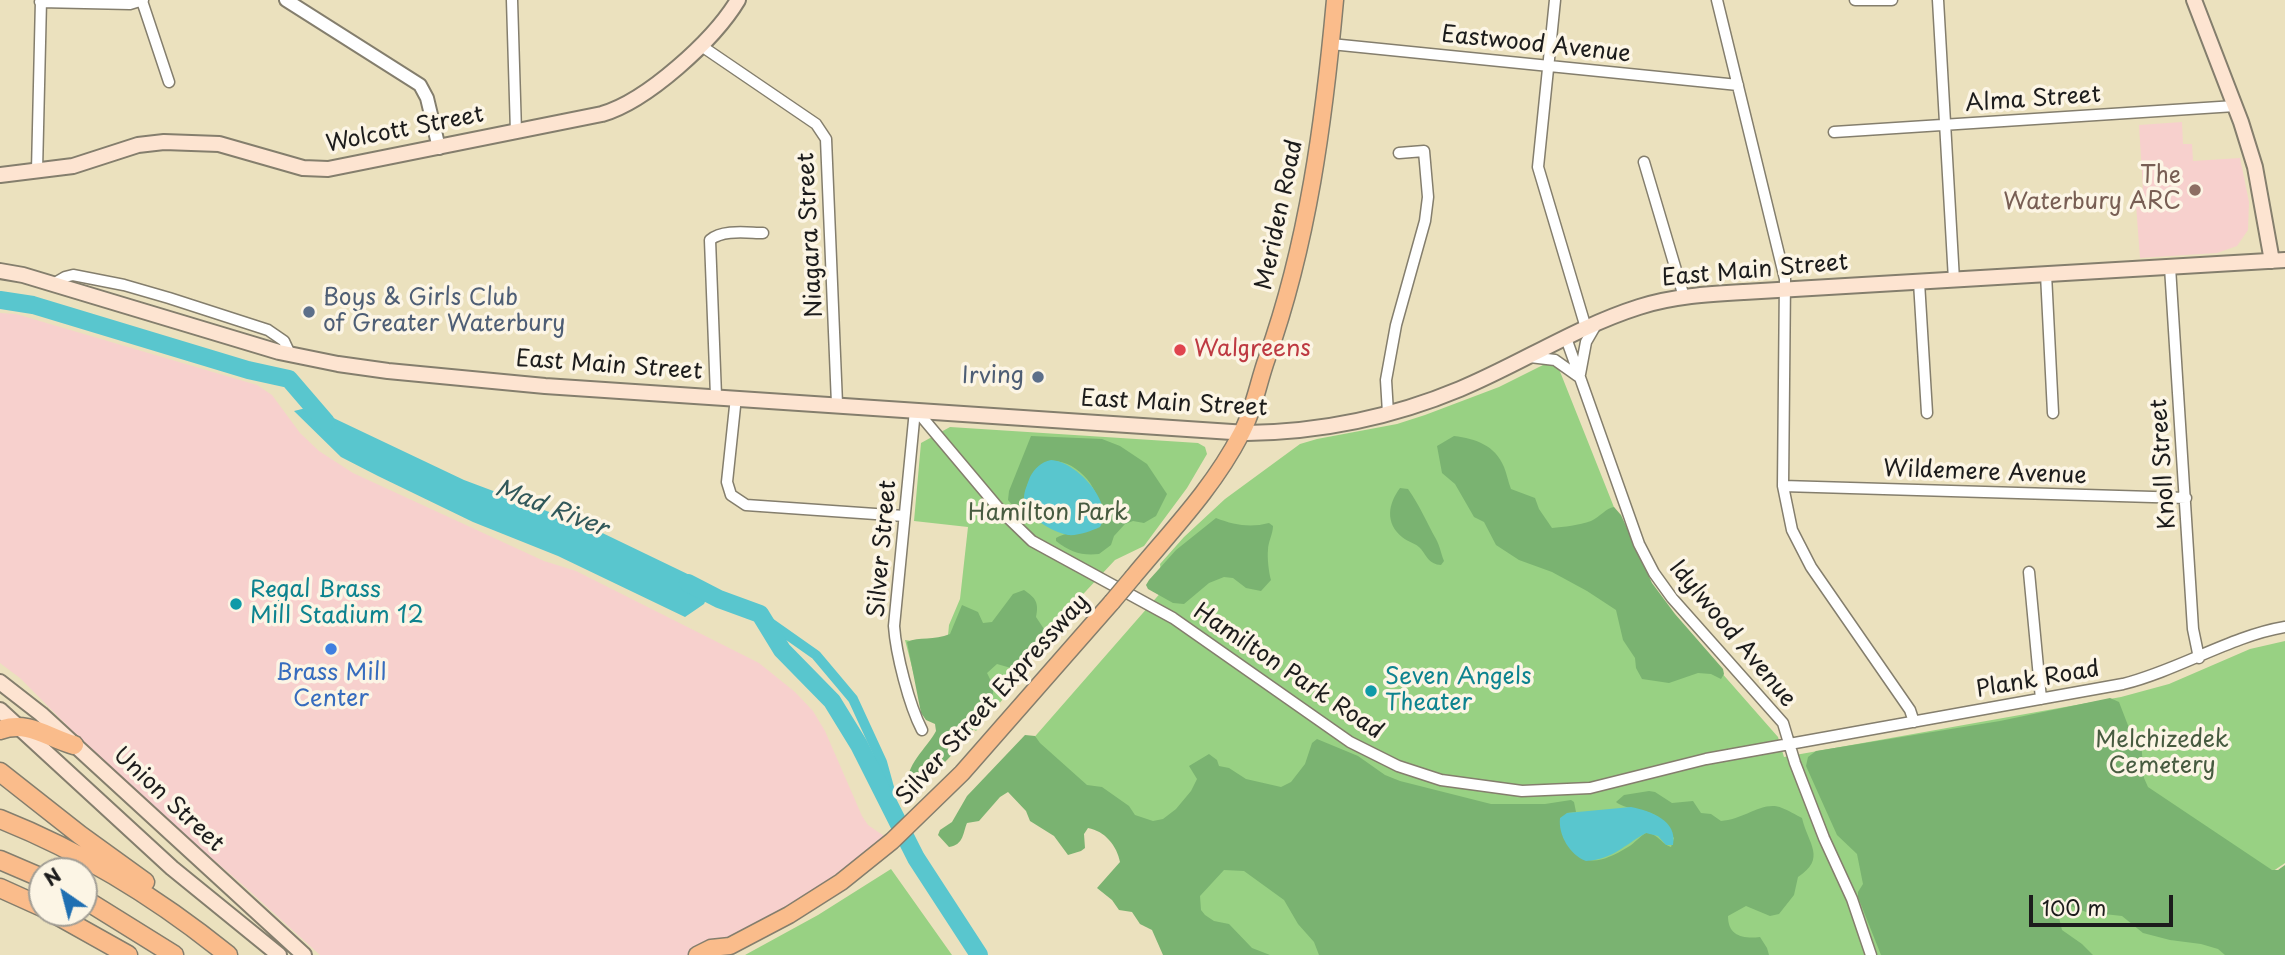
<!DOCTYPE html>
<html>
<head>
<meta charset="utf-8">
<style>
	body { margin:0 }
	#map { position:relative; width:2285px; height:955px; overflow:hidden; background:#ebe1be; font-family:"Playpen Sans",sans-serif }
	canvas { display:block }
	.north { position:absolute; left:28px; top:857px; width:70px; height:70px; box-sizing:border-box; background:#fcf5e5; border:2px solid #a29e95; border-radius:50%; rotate:325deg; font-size:19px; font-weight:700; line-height:28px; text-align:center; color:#1c1c1c }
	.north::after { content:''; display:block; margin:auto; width:24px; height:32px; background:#1f6fb2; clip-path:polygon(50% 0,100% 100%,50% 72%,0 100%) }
	.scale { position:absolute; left:2029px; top:895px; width:144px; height:32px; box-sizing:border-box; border:4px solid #1c1c1c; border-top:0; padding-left:9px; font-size:21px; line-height:24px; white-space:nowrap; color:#1c1c1c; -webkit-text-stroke:5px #fcf5e5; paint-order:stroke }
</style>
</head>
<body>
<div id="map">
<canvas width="2285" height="955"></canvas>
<div class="north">N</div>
<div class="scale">100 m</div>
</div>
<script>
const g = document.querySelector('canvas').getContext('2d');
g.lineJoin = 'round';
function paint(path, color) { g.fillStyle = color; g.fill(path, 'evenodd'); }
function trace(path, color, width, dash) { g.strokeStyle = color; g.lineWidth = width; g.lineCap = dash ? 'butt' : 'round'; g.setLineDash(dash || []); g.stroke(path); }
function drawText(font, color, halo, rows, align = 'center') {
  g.font = font + ' "Playpen Sans",sans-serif'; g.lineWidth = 7; g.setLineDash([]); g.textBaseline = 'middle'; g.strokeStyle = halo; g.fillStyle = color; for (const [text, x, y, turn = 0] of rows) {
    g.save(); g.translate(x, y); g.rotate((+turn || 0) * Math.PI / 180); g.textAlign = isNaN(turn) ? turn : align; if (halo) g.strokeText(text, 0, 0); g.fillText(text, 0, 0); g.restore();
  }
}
paint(new Path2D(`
	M2182,122L2183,144H2192L2193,161L2240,158L2249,202L2248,230L2237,246L2217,253L2140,258L2135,191L2143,190L2139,125Z
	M0,313L16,314L257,385L272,395L300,433L319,451L353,473L544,561L576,571L759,663L795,692L813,711L825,731L862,816L868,825L887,838L805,897L699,955H320L244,886L124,783L20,678L0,663Z`), '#f7d0cd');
paint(new Path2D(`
	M1555,359L1637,565L1684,630L1778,737L1784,757L2121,697L2169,684L2250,649L2285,641V863L2263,878L2285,955H1171L1148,862L1017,757L1163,590L1160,564L1184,537L1225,499L1300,444L1317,439L1397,424L1425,415L1499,387Z
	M950,427L1198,443L1205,447L1207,454L1187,488L1144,546L1115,560L1028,653L1003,699L976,731L935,704L922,706L905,640L947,646L949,625L960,599L968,527L914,521L921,443Z
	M891,869L952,955H745L818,915Z`), '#98d183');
paint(new Path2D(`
	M1031,436L1102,439L1120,446L1147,464L1167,494L1156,516L1144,523L1133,521L1125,524L1114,536L1111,545L1099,554C1082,556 1070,552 1056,541V538C1075,527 1084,540 1104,519C1101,505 1096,490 1087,479C1070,459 1042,452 1030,479C1023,494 1023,501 1031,515L1017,511L1008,500L1009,491Z
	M1454,436C1476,439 1495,445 1504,467C1507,474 1508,482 1511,489L1535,498L1539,509L1552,528C1564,527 1579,525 1591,521C1600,517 1606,508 1614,507L1621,515L1652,583L1675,614L1723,669L1724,674L1721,679L1711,674L1698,673L1669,683L1642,679L1636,668L1635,658L1623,640L1616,610L1587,591L1552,572L1519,560L1496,545L1484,522L1474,517L1455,484L1442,473L1437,446Z
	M1400,488L1408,489C1420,506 1426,521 1436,539C1440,546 1441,554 1444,561L1441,565C1429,564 1428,558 1421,549C1416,543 1408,542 1402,537C1385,523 1388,504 1400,488Z
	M1216,518C1234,525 1250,528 1269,523L1273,526C1273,534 1268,542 1268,550C1267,557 1269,574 1271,580L1261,591L1246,588L1233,578L1224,577L1209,583L1184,604L1173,603L1148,589L1146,585L1149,580L1176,550Z
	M1024,590C1036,598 1039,603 1036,617L1044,629L1046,636L1011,668L997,664L987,673C990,679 994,686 993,693C991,715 929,788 908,787C904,766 927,748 936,731L935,724L926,720L921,713L907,642C919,636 934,641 950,634L962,605L978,612L983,623L992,622L1013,594Z
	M2110,698L2119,702L2129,728L2141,741L2144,778L2148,787L2272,870H2278L2285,865V955H2225L2218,949L2201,944L2170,940L2143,933L2122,916L2086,912L2063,903L2056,905L2062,930L2082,944L2093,955H1881L1858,897V892L1863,884L1857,854L1837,835L1806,766L1808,757L1816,751L2000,721Z
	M1025,735L1035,736L1040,743L1087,785L1102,787L1129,806L1135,815L1153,821L1163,819L1176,809L1191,791L1197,779L1189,766L1209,754L1217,760L1219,766L1229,768L1246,779L1281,787L1291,782L1305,764L1312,743L1317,739L1358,756L1385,775L1400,781L1491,804H1545L1571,800L1574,802L1576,812L1567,813L1563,837C1582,868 1598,865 1628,847C1635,843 1639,837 1646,833C1658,833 1661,844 1671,847L1674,838C1669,832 1662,819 1655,815C1645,809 1624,809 1616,802L1624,795L1649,791L1655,792L1672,803L1693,801L1701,813L1711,814L1721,821C1744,820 1763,800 1782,808C1788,810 1796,815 1802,818C1808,844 1827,858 1798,877L1794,895L1779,914L1770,916L1746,906L1728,916C1728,936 1743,939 1760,937L1767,948L1769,955H1319L1314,942L1298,924L1284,900L1244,871L1224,870L1200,896L1201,910L1205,915L1214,921L1229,924L1252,948L1270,955H1163L1152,930L1140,924L1132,912L1119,910L1112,900L1097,888L1120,862C1117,846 1105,831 1088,828L1084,834L1085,848L1081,851L1068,855L1054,836L1030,821L1026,811L1008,792L1000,797L979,821L967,823C963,832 964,845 949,847L938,835L940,830L952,822L967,796Z`), '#7ab371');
paint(new Path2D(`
	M314,402L325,414L464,480L592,528L700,580L705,583L709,593L704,604L685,617L558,556L473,522L378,476L341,457L294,411L306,408Z
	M1051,460C1076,461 1116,504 1100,527C1091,531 1078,536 1068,535C1052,532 1024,516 1024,498C1024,491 1028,483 1030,477C1035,468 1041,462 1051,460Z
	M1631,807C1650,811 1678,820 1673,845H1666L1658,836L1646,833C1624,845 1614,859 1586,861C1570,855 1558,835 1560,818L1567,813Z`), '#59c6ce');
trace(new Path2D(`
	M762,617L816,655L853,699L882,762L890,791L888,806`), '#59c6ce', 10);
trace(new Path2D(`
	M0,300L33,305L248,370L289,379L326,422
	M688,583L719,599L760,614L782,650L832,701L859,745L916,858L979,955`), '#59c6ce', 18);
const minor = new Path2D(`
	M512,0L516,132
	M1555,0L1538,167L1586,328
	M1717,0L1785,279L1783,486L1792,530L1811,567L1910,710L1914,722
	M1855,0H1892
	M1938,0L1954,280
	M142,1L169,82
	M40,2L130,4L143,0
	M1331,44L1738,85
	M700,45L816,124L826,139L837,404
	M1834,132L2235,106
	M1644,162L1684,297
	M37,171L41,0
	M2170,267L2193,629L2199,658
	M2046,274L2053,413
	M1919,282L1927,413
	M53,284L65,277L73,275L124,285L169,298L268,330L284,341L290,354
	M1566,338L1639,544L1654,573L1672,598L1783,723L1795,763L1824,838L1852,899L1871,955
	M1530,357L1555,360L1579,377
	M1580,374L1586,342L1597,323
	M716,396L710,240C723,229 748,233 763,233
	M736,397L727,482L731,495L746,505L904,516
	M915,410L894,626C896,654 909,705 922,730
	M916,410L1001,511L1032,541L1173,618L1350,742L1398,766L1441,780L1522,791L1590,788L1706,759L2123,684C2179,670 2231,636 2285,627
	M1388,413L1386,380L1396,325L1425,221L1428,197L1424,151L1399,153
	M1783,486L2186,498
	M2029,572L2041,699`);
const tertiary = new Path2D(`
	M286,0L420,85L427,98L439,148`);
const secondary = new Path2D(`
	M2194,0L2241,122L2255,167L2272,261
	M0,175L73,166L138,145L164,142L219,144L303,168L328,169L602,114C647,101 714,40 738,0
	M0,271L23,275L279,352L338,364L388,371L545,386L1247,433C1319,432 1393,417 1460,389C1520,364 1576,327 1639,307C1673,296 1709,294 1744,292L2285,260
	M0,682L41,714L304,955
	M0,710L172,868L279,955`);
const primary = new Path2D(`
	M1133,577C1172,530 1213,488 1241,434C1254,410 1258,383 1267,358C1308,243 1324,121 1335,0
	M697,955L711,948L730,946L789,915L841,882L892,841L962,773L1112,602`);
const motorway = new Path2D(`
	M0,730C29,720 48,738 74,745
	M0,772L80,835L145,882
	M0,819C83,852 159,899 228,955
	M0,860L42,878
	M0,888L42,907
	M84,899L174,955
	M53,913L128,955`);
trace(minor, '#847e6d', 13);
trace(tertiary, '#847e6d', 16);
trace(secondary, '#847e6d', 18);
trace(primary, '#847e6d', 19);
trace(motorway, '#847e6d', 21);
trace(minor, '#fff', 10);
trace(tertiary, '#fff', 12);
trace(secondary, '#fde4d1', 14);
trace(primary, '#fabc8b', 16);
trace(motorway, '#fabc8b', 18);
const primaryBridge = new Path2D(`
	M1112,602L1133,577`);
trace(primaryBridge, '#847e6d', 19, []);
trace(primaryBridge, '#fabc8b', 16);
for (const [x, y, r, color] of [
	[2195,190,7,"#8d6e63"],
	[309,312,7,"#5c6f8a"],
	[1180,350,7,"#e0444e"],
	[1038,377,7,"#5c6f8a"],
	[236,604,7,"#0f9aa8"],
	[331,649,7,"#3f7fe0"],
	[1371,691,7,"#0f9aa8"]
]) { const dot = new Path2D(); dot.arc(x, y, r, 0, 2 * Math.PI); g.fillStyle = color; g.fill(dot); trace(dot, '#fcf5e5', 2.5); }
drawText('23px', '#1c1c1c', '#fcf5e5', [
	["Eastwood Avenue",1536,45,6],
	["Alma Street",2033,100,-4],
	["Wolcott Street",405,130,-11],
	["Meriden Road",1280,215,-78],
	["Niagara Street",811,235,-93],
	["East Main Street",1755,271,-5],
	["East Main Street",609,366,4],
	["East Main Street",1174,404,3],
	["Knoll Street",2164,464,-94],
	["Wildemere Avenue",1985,473,2],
	["Silver Street",883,549,-85],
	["Idylwood Avenue",1732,634,50],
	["Hamilton Park Road",1288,672,34],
	["Plank Road",2038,680,-10],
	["Silver Street Expressway",993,700,-48],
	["Union Street",168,800,43]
]);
drawText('23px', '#785e54', '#fcf5e5', [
	["The",2181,177],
	["Waterbury ARC",2181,203]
], 'right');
drawText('23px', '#4e5e75', '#fcf5e5', [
	["Boys & Girls Club",323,299],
	["of Greater Waterbury",323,325],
	["Irving",1024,377,"right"]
], 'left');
drawText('23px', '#be3a42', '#fcf5e5', [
	["Walgreens",1194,350]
], 'left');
drawText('23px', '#475b40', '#fcf5e5', [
	["Hamilton Park",1048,514],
	["Melchizedek",2162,741],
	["Cemetery",2162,767]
]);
drawText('23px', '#0d838f', '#fcf5e5', [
	["Regal Brass",250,591],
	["Mill Stadium 12",250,617],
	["Seven Angels",1385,678],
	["Theater",1385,704]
], 'left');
drawText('23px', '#366cbe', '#fcf5e5', [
	["Brass Mill",331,674],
	["Center",331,700]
]);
drawText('italic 24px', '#31585a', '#fcf5e5', [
	["Mad River",551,509,21]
]);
</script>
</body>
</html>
